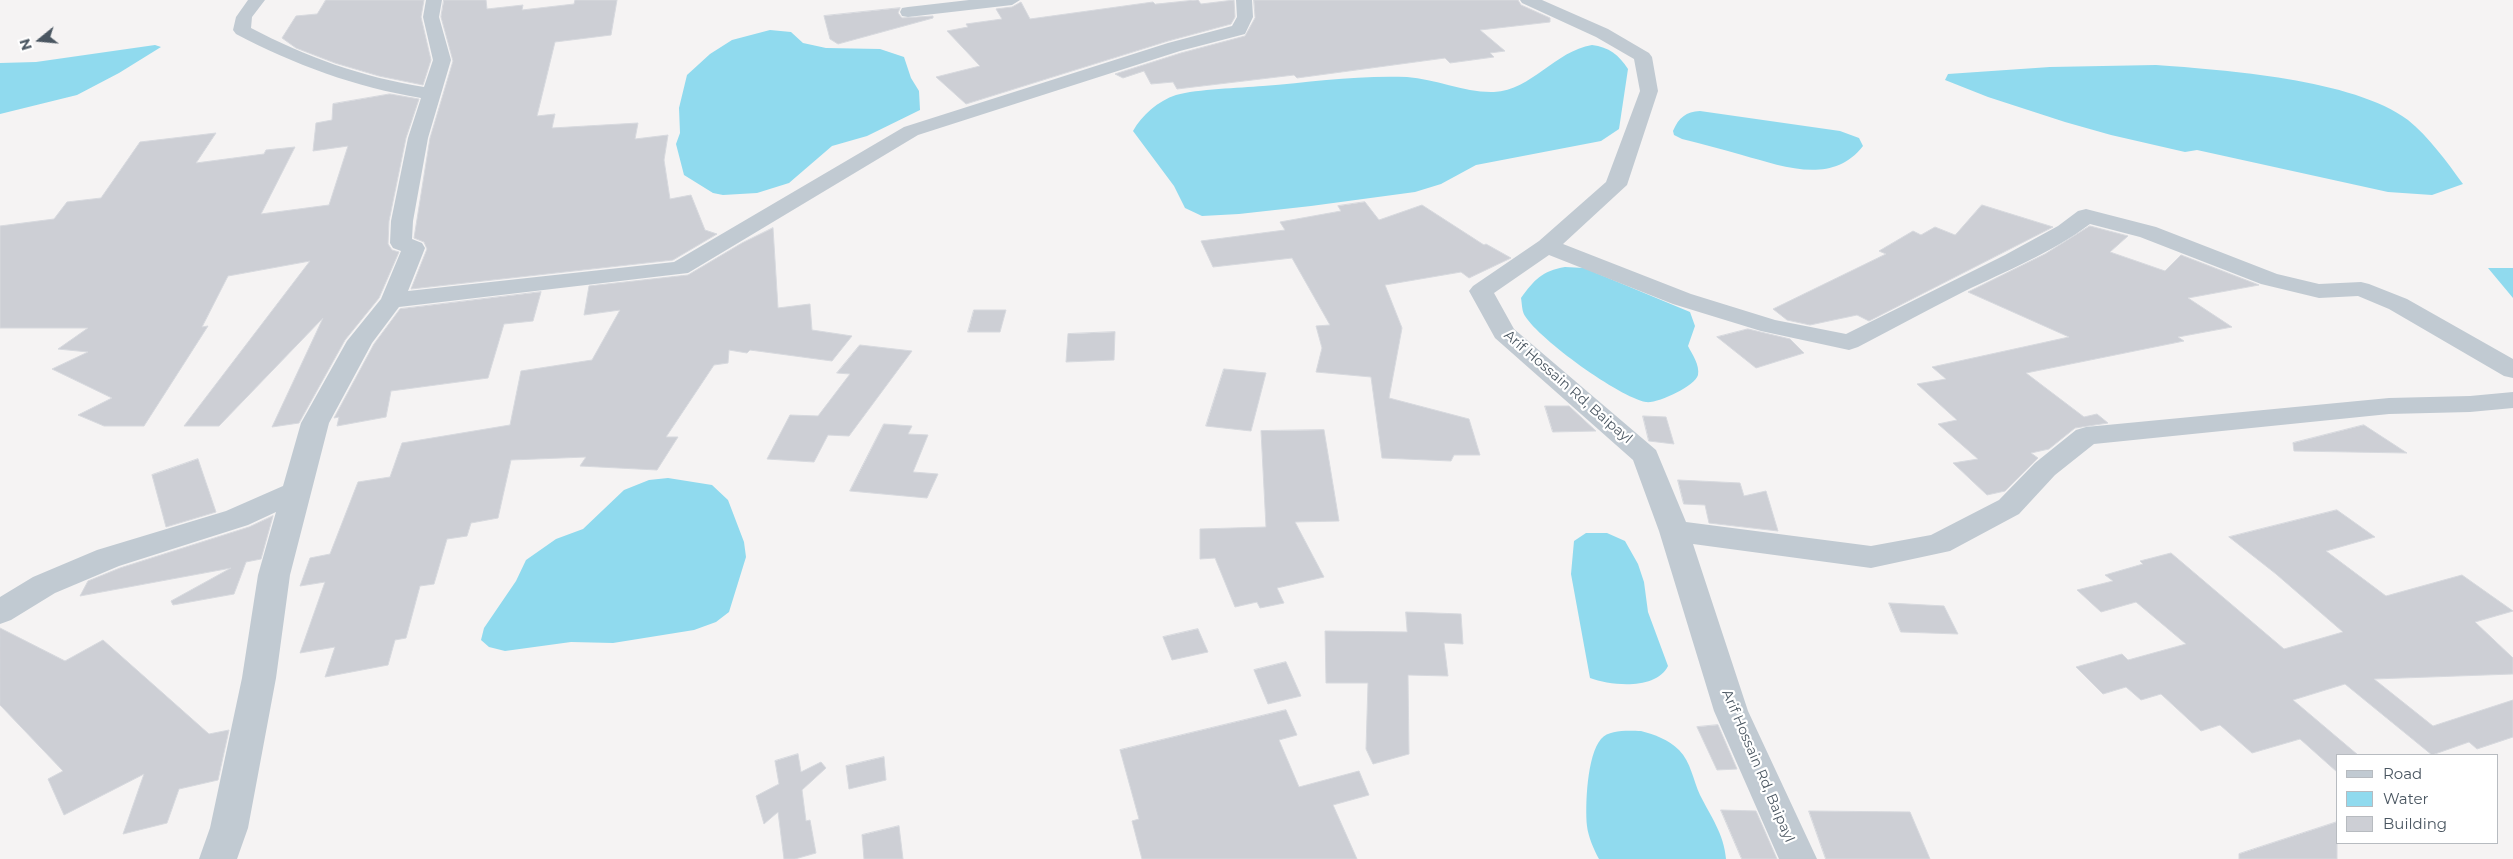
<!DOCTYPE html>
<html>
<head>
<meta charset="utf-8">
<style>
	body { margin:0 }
	#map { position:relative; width:2513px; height:859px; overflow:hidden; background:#f5f3f3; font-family:Montserrat,sans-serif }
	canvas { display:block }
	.legend { position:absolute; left:2336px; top:754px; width:162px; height:90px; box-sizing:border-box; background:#fff; border:1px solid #b7bbc0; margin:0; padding:6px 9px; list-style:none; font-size:15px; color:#4a5661 }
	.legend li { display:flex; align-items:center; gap:10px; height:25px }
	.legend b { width:25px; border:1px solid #b7bbc0 }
	.north { position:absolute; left:15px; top:15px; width:50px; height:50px; -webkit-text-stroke:4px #fff; paint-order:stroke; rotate:253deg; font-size:14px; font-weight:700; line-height:20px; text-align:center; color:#4a5661 }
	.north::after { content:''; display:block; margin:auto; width:18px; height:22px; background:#4a5661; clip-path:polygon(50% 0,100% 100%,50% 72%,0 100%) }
</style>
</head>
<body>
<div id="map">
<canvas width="2513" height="859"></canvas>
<ul class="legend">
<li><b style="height:6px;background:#c1cad2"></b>Road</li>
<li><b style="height:14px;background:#90daee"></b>Water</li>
<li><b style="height:14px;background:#cdcfd5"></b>Building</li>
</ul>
<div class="north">N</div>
</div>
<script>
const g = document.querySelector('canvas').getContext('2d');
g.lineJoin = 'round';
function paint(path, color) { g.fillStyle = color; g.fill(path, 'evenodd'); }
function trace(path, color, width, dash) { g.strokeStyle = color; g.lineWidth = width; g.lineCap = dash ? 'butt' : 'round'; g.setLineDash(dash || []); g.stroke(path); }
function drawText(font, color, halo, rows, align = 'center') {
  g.font = font + ' Montserrat,sans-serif'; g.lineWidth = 4.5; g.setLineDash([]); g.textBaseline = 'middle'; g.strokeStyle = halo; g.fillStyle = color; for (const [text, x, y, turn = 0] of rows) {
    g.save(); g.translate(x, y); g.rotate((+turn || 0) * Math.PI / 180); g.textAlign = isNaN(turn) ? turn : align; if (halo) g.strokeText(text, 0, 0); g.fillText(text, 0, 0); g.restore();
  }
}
paint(new Path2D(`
	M770,30L791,32L803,43L826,48L880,49L904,57L911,78L919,91L920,110L867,136L832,146L789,183L757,193L723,195L713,193L684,175L676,144L680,133L679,108L687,75L710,54L732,40Z
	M155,45L161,47L119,73L77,95L0,114V63L36,62Z
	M1592,45C1609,47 1619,55 1628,69L1619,129L1601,141L1476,165L1441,184L1415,192L1311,206L1239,214L1202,216L1185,208L1174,186L1133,131C1142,115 1158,101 1176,95C1198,89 1239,88 1263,86C1311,82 1359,75 1407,77C1436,79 1465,93 1494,92C1532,90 1555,51 1592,45Z
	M2156,65C2224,70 2354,79 2408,120C2429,137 2447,162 2463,184L2432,195L2388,192L2197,150L2185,152L2111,135L2065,122L1988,97L1945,80L1948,74L2050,67Z
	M1700,111L1840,131L1859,138L1863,146C1832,186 1782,166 1742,155C1722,149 1702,144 1682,139L1674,135L1673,131C1679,117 1686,112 1700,111Z
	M1565,267L1584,268L1690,312L1695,326L1688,346C1692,354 1700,365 1698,375C1695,386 1657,404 1646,402C1619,397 1540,340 1525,316C1522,312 1522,304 1521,298C1534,280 1542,271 1565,267Z
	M2488,268H2513V298Z
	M668,478L712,485L728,500L744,542L746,557L729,612L716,622L694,630L613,643L571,642L505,651L489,647L481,640L484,628L516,581L526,560L556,539L583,529L624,490L649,480Z
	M1586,533H1607L1625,541L1638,564L1644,582L1648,612L1668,666C1656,690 1612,686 1590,678L1571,574L1574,541Z
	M1641,731C1655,735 1668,739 1679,750C1691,762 1693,780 1700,795C1711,817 1724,834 1726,859H1599C1594,850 1588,836 1587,826C1585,806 1587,755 1601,739C1610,729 1629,731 1641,731Z`), '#90daee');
const building = new Path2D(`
	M326,0H424L421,17L431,60L423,85L379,76L335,63L296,48L282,38L296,16L317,14Z
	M444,0H486L487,9L523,5L522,10L574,4L575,0H617L611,35L555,42L537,116L555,114L552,128L638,123L635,139L668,135L664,160L670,199L691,195L705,230L717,234L673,260L411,289L427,249L424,242L414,238L430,138L453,61L441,17Z
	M1198,0L1201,4L1234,0L1235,17L1231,24L1168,41L966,104L936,77L980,66L947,31L968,27L966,24L1002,19L996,9L1012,7L1021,2L1030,19L1153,2L1155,4Z
	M1254,0H1518L1521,5L1550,18V22L1480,30L1505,51L1490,53L1494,57L1450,63L1445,58L1297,78L1294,75L1177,89L1173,82L1151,84L1144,71L1123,78L1115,74L1181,53L1245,36L1255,18Z
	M900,8L898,13L902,18L933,16V18L838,44L830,39L824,16Z
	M390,94L419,99L406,138L389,221L388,244L392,250L399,252L379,298L345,340L299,423L272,427L323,318L219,426H184L310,261L228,276L202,327L208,326L144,426H104L78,415L112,398L52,369L88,352L58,349L88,328H0V226L54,219L67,202L101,198L140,142L216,133L196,163L264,154L266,150L295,147L261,214L329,205L348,146L313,151L316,123L332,120L333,104Z
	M1365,202L1379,220L1422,205L1484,245L1486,244L1511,258L1469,278L1461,272L1385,285L1402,328L1389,398L1469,419L1480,455H1454L1451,461L1382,458L1371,377L1316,372L1322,348L1316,326L1330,325L1292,258L1213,267L1201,241L1285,230L1280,222L1341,211L1338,206Z
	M1982,205L2053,227L1869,321L1857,315L1810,325L1787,320L1773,309L1886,254L1879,251L1913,231L1921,235L1935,227L1955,235Z
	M2090,226L2128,236L2110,252L2165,271L2181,255L2259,285L2188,298L2232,327L2178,337L2184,341L2026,373L2084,417L2097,414L2108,423L2075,428L2049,449L2031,453L2038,458L2005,491L1987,495L1953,463L1978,459L1938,424L1957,420L1917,384L1946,379L1932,367L2069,337L1968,292L2045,254Z
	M773,228L778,308L810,304L812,330L852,336L832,361L750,350L747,353L729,350L728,363L714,365L666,437H678L657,470L580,466L586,457L511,460L498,518L471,523L467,536L447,539L434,584L420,586L406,638L395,640L388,665L325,677L335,647L300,653L325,582L300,586L310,558L330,554L358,482L390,477L402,443L510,425L521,371L592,360L620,310L584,315L589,286L688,275L742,243Z
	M541,292L533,321L504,324L488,378L391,391L386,417L337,426L339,417L334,418L374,344L400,309Z
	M974,310H1006L1000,332H968Z
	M1748,329L1790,339L1804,353L1756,368L1717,337Z
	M1115,332L1114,360L1066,362L1068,334Z
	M860,345L912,351L849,436L828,435L814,462L767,459L790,415L818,416L850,374L837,373Z
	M1224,369L1266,373L1251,431L1206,426Z
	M1545,406H1569L1596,431L1553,432Z
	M1643,416L1666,417L1674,444L1649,441Z
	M884,424L912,426L908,434L928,435L913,472L938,474L927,498L850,491Z
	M2364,425L2407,453L2294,451L2293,443Z
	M1324,430L1339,521L1295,522L1324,577L1277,588L1284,603L1260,608L1257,602L1235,607L1215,558L1200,559V529L1266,527L1261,431Z
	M198,459L216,512L166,527L152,475Z
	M1678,480L1740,483L1744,496L1766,491L1778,531L1709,523L1705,505L1684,504Z
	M2337,510L2375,537L2326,551L2386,596L2462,575L2513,611L2475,622L2513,658V674L2374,679L2433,726L2513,700V737L2477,749L2469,742L2432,755L2345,684L2293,700L2358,755H2337V772L2300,739L2252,753L2220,725L2201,731L2161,694L2141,700L2126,687L2103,694L2076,667L2122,654L2128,660L2186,644L2136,602L2101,612L2077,590L2113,581L2105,575L2143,564L2140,561L2171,553L2284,649L2343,632L2276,574L2229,537Z
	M273,516L261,559L246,562L234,594L173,605L171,601L231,568L80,596L88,581L120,568L249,527Z
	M1889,603L1944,606L1958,634L1901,632Z
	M1406,612L1461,614L1463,644L1444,643L1448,676L1408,675L1409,754L1373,764L1366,749L1368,683H1326L1325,631L1407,632Z
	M0,628L65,661L103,640L209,734L229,730L218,780L179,789L167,823L123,834L144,774L64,815L48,779L63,771L0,705Z
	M1198,629L1208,652L1172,660L1163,637Z
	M1286,662L1301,696L1268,704L1254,670Z
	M1286,710L1297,735L1279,740L1299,787L1359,771L1369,795L1333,805L1357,859H1142L1132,821L1139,819L1120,750Z
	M1718,725L1737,769L1717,770L1697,727Z
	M798,754L801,772L821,762L826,768L802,790L806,821L810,820L816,853L795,859H784L778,812L764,824L756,796L779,784L775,761Z
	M884,757L886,780L849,789L846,766Z
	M1721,810L1756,811L1777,859H1742Z
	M1809,811L1910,812L1930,859H1826Z
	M2337,822V859H2239V854Z
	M899,826L903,859H864L862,835Z`);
paint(building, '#cdcfd5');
trace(building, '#d7d9de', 1);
paint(new Path2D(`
	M248,0H265L252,17L251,28C306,57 362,77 424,87L433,60L423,17L426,0H442L439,17L451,60L428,138L413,221L412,239L422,243L425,248L408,291L674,262L904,127L1168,43L1232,26L1237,17L1236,0H1252L1253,17L1245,34L1180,51L918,135L688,273L399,307L372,343L329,423L290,575L276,678L248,828L237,859H199L210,828L242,678L258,575L276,512L248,525L119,566L55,593L11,620L0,624V597L33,577L97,550L226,511L283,486L301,423L347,341L381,299L401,251L393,248L390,243L391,221L408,138L421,98C355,87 295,65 236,34L233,30L236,17Z
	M969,0H1020L1012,5L908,17L902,16L900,12L902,8L908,7Z
	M1520,0H1542L1608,29L1649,53L1652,57L1658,91L1627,185L1563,244L1691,294L1775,320L1846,334L2005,255L2058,226L2078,211L2086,209L2156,227L2277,274L2319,284L2361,282L2369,284L2407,299L2513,359V378L2504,376L2389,309L2358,296L2319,298L2261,284L2140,237L2090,224C2051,253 2006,271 1963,292C1927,310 1893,329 1858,347L1849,350L1761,331L1673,304L1549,255L1494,293L1514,329L1656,450L1686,522L1871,546L1931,535L1999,500L2035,463L2076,430L2086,427L2389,398L2470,396L2513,392V408L2470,412L2389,414L2094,444L2055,475L2019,514L1950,551L1871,568L1693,544L1748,711L1817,859H1779L1714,711L1659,531L1633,460L1495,338L1469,291L1473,286L1539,241L1606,182L1640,91L1634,59L1596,37L1522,3Z`), '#c1cad2');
drawText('14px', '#4a5661', '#fff', [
	["Arif Hossain Rd, Baipayl",1568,387,41],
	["Arif Hossain Rd, Baipayl",1758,766,67]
]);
</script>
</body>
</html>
